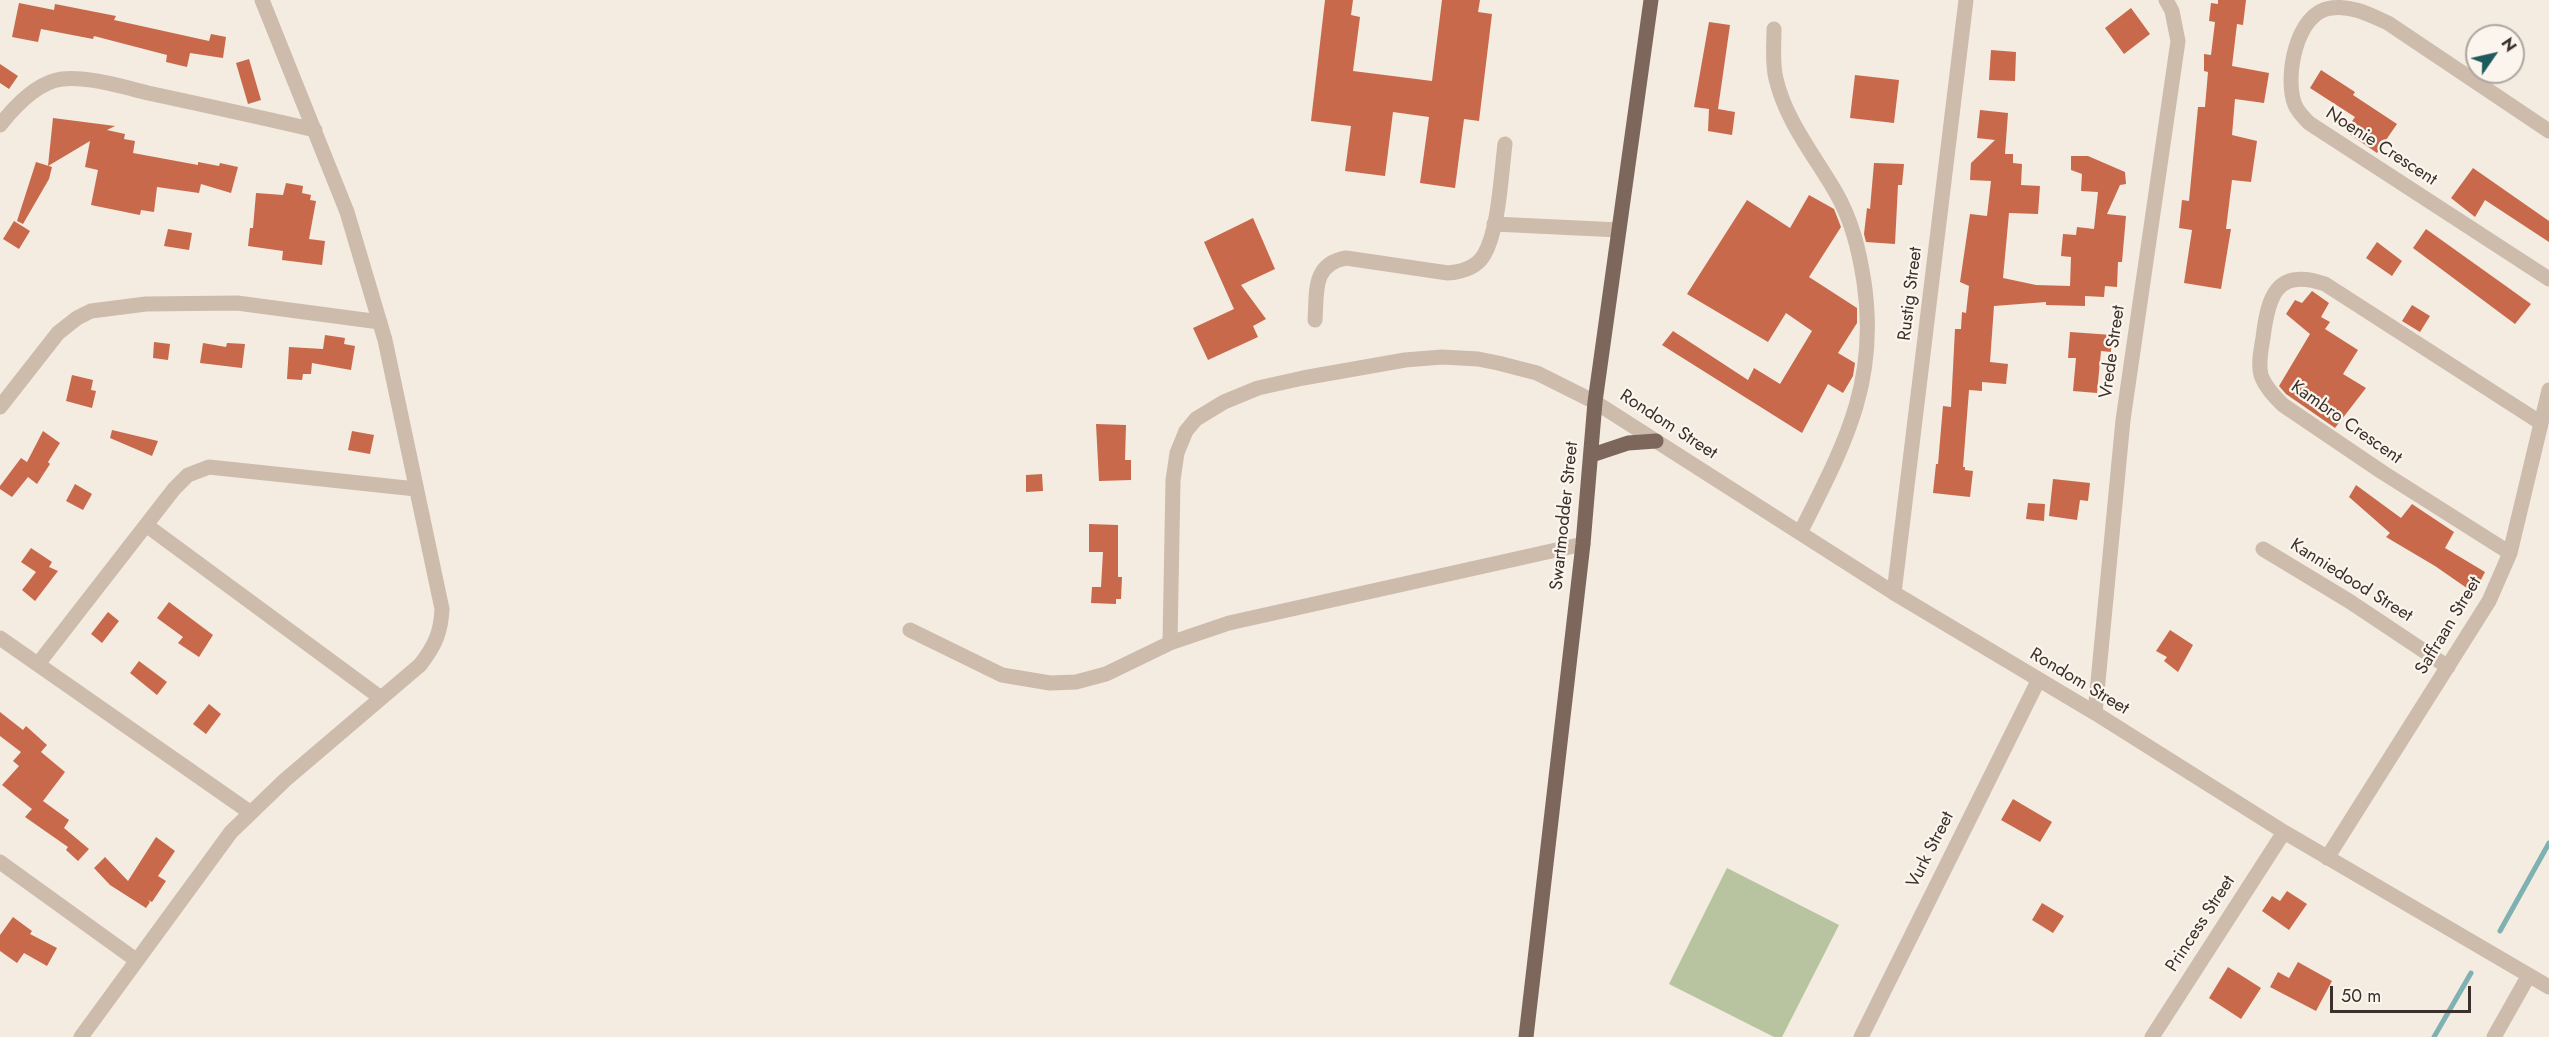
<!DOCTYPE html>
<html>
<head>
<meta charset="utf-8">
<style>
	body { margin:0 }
	#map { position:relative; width:2549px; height:1037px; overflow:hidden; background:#f4ebe1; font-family:Jost,sans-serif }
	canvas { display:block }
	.north { position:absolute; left:2465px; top:24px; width:60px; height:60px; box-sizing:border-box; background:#fbf5ee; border:2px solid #aea6a0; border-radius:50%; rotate:56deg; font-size:16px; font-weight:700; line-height:24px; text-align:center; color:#3b302b }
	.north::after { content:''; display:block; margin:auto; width:21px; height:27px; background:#1f5a5e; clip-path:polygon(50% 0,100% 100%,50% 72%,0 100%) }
	.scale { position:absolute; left:2330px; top:986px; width:141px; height:27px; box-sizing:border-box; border:3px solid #3b302b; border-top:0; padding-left:8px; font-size:18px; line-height:21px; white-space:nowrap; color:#3b302b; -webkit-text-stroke:4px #fbf5ee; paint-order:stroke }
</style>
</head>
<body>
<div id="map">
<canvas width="2549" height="1037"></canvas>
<div class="north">N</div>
<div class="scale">50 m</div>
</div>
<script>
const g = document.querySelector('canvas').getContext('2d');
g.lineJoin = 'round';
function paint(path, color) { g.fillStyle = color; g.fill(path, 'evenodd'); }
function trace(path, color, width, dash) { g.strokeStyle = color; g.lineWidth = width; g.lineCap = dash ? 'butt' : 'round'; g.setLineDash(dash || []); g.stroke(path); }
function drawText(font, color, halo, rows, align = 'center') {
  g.font = font + ' Jost,sans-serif'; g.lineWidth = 4.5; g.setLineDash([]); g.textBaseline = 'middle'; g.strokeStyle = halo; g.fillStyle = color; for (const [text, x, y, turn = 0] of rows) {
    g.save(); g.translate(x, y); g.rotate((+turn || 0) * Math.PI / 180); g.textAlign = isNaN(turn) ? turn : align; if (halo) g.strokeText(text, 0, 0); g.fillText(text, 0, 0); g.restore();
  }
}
paint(new Path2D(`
	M1727,868L1839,925L1782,1037H1774L1669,984Z`), '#b8c4a0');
trace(new Path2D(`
	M2500,931L2549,843
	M2434,1037L2471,973`), '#7fb0b2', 5);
paint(new Path2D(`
	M1325,0H1353L1351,15L1360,17L1353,71L1432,81L1442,0H1480L1478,12L1492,14L1479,121L1464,119L1455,188L1420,183L1429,117L1393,112L1385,176L1345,171L1351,126L1311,121Z
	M2218,0H2246L2243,25L2237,24L2232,66L2269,73L2264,103L2235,99L2232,135L2257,141L2251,182L2232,180L2226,229H2231L2221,289L2184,283L2192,230L2179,228L2182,200L2189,201L2198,107H2205L2208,72L2204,71V54L2211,55L2215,22L2209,21L2211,3L2218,4Z
	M19,3L54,10L55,4L116,16L114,20L209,41L211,34L226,37L223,58L190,53L187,67L166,62L167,55L94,36L93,39L41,29L38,42L12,37Z
	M2131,8L2150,34L2124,54L2105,28Z
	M1709,22L1730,25L1718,109L1735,112L1732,135L1708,131L1709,109L1694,107Z
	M1991,50L2016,52L2015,81L1989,80Z
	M249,59L261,100L248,104L236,63Z
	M0,64L18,76L9,89L0,83Z
	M2321,70L2355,92L2353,95L2397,124L2377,153L2345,131L2355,117L2310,88Z
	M1855,75L1899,80L1894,123L1850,118Z
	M1980,110L2008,113L2005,154H2013V163L2022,164L2021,185L2040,186L2038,214L2009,213L2003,278L2036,285L2070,286L2071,257L2061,256L2063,234L2076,235L2077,227L2094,229L2098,192L2081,191L2082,174L2071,170V156H2088L2125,172L2126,184L2120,185L2107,214L2126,216L2122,262H2118L2117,287L2105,286L2104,297L2085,296V306L2046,305V302L1994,306L1990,362L2008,364L2006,384L1982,382V391L1969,390L1963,467H1965V470L1973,471L1970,497L1933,493L1936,464H1938L1943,406L1951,407L1955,329H1961L1962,312L1966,313L1969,286L1960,282L1970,214L1987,216L1991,181L1970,180L1971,163L1995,140L1977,138Z
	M53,118L115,126L107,130L125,134L124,139L135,141L133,153L198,165V162L219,166L220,163L238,167L231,193L201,184L199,193L157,187L154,212L141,210L140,215L91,205L98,170L85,167L90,141L48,166Z
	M36,162L52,167L49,179L23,224L17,221Z
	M1874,163L1904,164L1902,185H1898L1895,244L1866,242L1864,234L1867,208L1870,209Z
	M2473,168L2549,221V242L2485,200L2475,217L2451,198Z
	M286,183L303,186L302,193L311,195L310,200L316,201L309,239L325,241L322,265L282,260L283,251L248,246L250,228H253L256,193L283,195Z
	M1809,195L1834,209L1841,227L1809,277L1857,308V323L1838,353L1855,363L1853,376L1843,393L1828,384L1802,433L1662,345L1673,331L1748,380L1754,368L1780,384L1812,331L1786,313L1768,342L1687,294L1747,200L1790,228Z
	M1253,218L1275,269L1241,285L1266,319L1253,326L1258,337L1208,360L1193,328L1234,309L1204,242Z
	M14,221L30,231L19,249L3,239Z
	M168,229L192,233L189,250L164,246Z
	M2426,229L2531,304L2515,324L2413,248Z
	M2377,242L2402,261L2392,276L2366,258Z
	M2312,291L2329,303L2321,317L2330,322L2325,329L2358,350L2343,374L2366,388L2335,428L2286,394L2279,386L2310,334L2286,314L2295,300L2302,303Z
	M2412,305L2430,316L2420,332L2402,321Z
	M2070,332L2112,335L2111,352L2101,351L2097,393L2073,391L2076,358H2068Z
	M325,335L345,338L344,344L355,346L351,370L312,363L311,374H303L302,380L287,379L289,347L323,349Z
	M154,342L170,344L168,360L153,358Z
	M203,343L226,347L227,343L245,344L242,368L200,363Z
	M72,375L93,380L91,390L96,391L92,408L66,401Z
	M1096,424L1126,425L1125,460H1131V480L1099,481Z
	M112,430L158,441L152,456L110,438Z
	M43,431L60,443L48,462L50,464L37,484L28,477L12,497L0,489V486L21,458L27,462Z
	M352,431L374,435L370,454L348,450Z
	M1042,474L1043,491L1026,492V475Z
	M2053,479L2090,483L2088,501L2080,500L2077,520L2049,516Z
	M75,484L92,494L83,510L66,501Z
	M2356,485L2401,518L2412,504L2454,532L2445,548L2485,572L2474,593L2435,566L2386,537L2390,533L2349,497Z
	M2028,503L2045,504L2044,521L2026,519Z
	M1089,524L1118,525V577H1122L1121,599H1116V604L1091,603L1092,587H1101L1103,552H1089Z
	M31,548L52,562L49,567L58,571L35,601L22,590L36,572L21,562Z
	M169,602L213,635L199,657L178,643L183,637L157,618Z
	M108,612L119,621L102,643L91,634Z
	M2170,630L2193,645L2178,672L2164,661L2167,657L2156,651Z
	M139,661L167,682L157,695L130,673Z
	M209,704L221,714L206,734L193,724Z
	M0,712L23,730L26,726L47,745L41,752L65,772L43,801L69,820L64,828L89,849L78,861L66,850L68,847L25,817L32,809L2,785L19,766L13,761L21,752L0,736Z
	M2013,799L2052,822L2040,842L2001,820Z
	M156,837L175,851L158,876L166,881L152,902L148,900L150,902L146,908L110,885L94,868L105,857L128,881Z
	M2287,891L2307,904L2289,930L2262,911L2272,896L2280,901Z
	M2042,903L2064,916L2053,933L2032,920Z
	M13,917L32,931L30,934L57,948L47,966L24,953L17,963L0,951V935Z
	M2298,962L2332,981L2316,1011L2270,987L2278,972L2289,978Z
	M2228,967L2261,988L2241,1019L2209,998Z`), '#c8694b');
trace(new Path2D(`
	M1774,29C1774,45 1772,63 1776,79C1786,121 1814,155 1835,191C1852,220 1859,250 1864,282C1879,383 1844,445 1800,533
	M0,125C15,106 37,82 62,79C87,76 124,87 148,93C204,105 259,117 315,130
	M2549,131L2388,23C2370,15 2352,5 2331,8C2296,12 2284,78 2295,105C2298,112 2304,118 2309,123L2549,279
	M1494,224L1619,230
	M1315,320C1317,292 1312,264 1346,258L1448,273C1461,272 1476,268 1484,255C1499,229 1501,175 1505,144
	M0,407L58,333L77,318L91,311L146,304L237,303L380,322
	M146,525L381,698
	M2263,549L2349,601L2448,667
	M2510,553L2382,472L2283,405C2275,397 2265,387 2261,375C2258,363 2261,350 2263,338C2268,297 2276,267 2325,284L2541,423
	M1894,593L1966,0
	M910,630L1002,675L1050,683L1076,682L1106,674L1170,643L1229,623L1583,544
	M0,638L251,813
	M1170,643L1173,480L1177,453L1186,431L1196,419L1224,402L1258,388L1303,378L1405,360L1442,357L1478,359L1498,363L1537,373L1595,402L1894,593L2095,713L2284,832L2549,987
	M38,664L174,489L188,475L209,467L416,489
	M2095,713L2123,420L2178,41L2172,11L2166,0
	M2327,858L2489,601L2510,553L2549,390
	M0,862L136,960
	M81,1037L231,832L285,780L420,665C435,646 441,632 442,609L385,340L347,212L262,0
	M1861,1037L2038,681
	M2152,1037L2284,832
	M2494,1037L2529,975`), '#cdbbac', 15);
trace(new Path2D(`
	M1592,455L1628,443L1656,441
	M1526,1037L1583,544L1595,402L1651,0`), '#7d675c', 15);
drawText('18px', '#3b302b', '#fbf5ee', [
	["Noenie Crescent",2381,147,33],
	["Rustig Street",1911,294,-83],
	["Vrede Street",2113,352,-82],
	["Kambro Crescent",2346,423,35],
	["Rondom Street",1668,425,33],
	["Swartmodder Street",1565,516,-84],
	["Kanniedood Street",2351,581,32],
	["Saffraan Street",2449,626,-59],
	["Rondom Street",2079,682,31],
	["Vurk Street",1931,850,-63],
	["Princess Street",2201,924,-57]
]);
</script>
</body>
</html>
